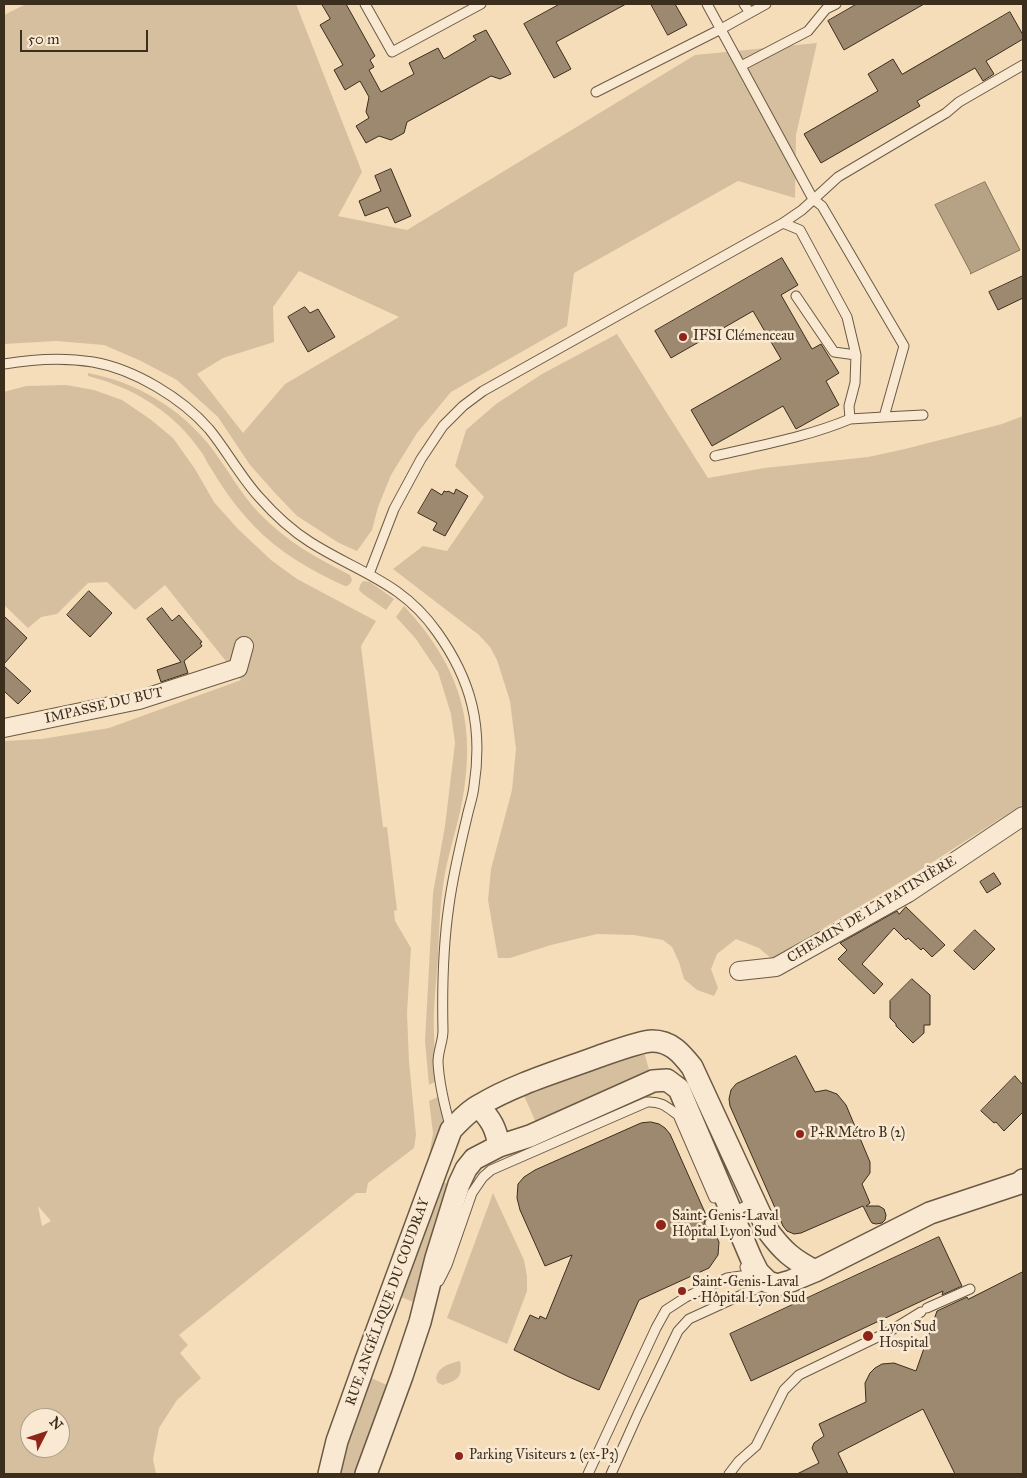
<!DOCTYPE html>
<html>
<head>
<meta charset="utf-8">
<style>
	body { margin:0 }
	#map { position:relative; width:1027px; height:1478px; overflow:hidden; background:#f6ddba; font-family:"IM FELL Great Primer",serif }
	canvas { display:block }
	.frame { position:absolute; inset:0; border:5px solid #3b2e1d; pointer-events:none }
	.north { position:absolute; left:20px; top:1408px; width:50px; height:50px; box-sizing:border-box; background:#f9e9d2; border:1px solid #ad9e8a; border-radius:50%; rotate:49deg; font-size:14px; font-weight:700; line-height:20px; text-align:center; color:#3b2e1d }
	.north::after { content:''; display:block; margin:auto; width:18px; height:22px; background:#8f2418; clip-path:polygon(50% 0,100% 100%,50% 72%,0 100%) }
	.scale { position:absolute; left:20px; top:30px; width:128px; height:22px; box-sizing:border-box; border:2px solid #3b2e1d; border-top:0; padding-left:6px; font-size:15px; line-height:18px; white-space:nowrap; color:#3b2e1d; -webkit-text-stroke:4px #f9e9d2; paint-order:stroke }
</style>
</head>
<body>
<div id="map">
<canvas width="1027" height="1478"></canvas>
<div class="frame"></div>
<div class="north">N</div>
<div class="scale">50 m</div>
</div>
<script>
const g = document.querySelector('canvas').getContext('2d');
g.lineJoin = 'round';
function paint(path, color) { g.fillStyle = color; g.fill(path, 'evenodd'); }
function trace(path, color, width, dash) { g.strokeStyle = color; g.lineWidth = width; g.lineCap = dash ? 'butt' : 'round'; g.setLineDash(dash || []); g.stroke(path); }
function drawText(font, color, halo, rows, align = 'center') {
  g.font = font + ' "IM FELL Great Primer",serif'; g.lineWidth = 5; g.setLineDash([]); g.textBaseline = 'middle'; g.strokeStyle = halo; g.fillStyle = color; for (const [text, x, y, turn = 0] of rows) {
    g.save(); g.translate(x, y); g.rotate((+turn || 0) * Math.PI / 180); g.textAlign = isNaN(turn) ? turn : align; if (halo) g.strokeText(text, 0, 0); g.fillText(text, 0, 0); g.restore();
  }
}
paint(new Path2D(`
	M26,4H296L362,172L338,216L407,230L695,55L817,43L796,135L795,198L738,181L574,273L567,326L451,392L417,433L391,475L378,507L372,530L357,551L339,543L297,516L275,493L250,465L218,417L177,380L141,361L104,345L56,341L4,344V15ZM299,271L399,317L285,384L243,433L197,374L223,358L274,342L273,307Z
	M617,334L708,478L764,468L868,457L905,449L1002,424L1023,416V804L917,872L772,959L759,948L736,939L717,954L711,969L718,988L714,996L697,990L684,979L679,962L672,947L663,940L634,935L597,934L551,945L510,958H498L488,900L491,869L512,790L516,749L510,701L497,660L490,647L479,635L393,569L423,546L447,551L484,497L455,466L466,430L496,404L542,374Z
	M88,373C136,382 180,408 210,446C227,468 240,493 259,513C286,541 316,558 350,575L352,580C350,584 349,586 345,586C312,571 278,552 253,525C237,508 224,490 212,470C208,465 206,459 202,453C175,413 135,388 88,376Z
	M66,385L94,390L122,400L150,419L173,438L195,469L214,502L237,528L271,560L297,579L376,621L361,646L383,827H387L397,910L394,911L395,921L411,948L407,1013L409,1061L416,1135L414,1148L368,1183L366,1193H356L179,1335L188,1345L180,1353L201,1378L177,1400L159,1428L153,1459L156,1474H4V741L42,739L109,728L241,680L165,585L135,610L107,582L88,583L57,614L41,617L28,628L4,605V392L26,386ZM38,1206L51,1221L42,1226ZM30,1418H60V1448H30Z
	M363,581L370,582L394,599L386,610L363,594L359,590L360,585Z
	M404,606C455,661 476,715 464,790C460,820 449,849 444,879C440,905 439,932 438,958C436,983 433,1009 434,1034C434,1049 437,1065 438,1080L429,1085L425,1041L433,893L445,826L455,743L451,714L438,672L416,639L396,617Z
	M644,1052L650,1073L537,1125L522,1091Z
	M440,1096L444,1130L435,1159L429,1156L433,1133L429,1101Z
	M440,1181L453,1186L418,1304L396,1295Z
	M493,1193L524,1260L527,1276V1291L507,1344L447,1318Z
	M460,1361C463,1378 457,1380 443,1385L438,1383L436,1379C438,1366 449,1364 460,1361Z
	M369,1377L389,1386L357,1474H335Z`), '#d6bf9f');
const water = new Path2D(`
	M985,182L1020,250L970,274L971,273L935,205Z`);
paint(water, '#b6a285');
trace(water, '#85745b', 1);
const building = new Path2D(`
	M322,4H346L375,56L370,60L374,67L369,70L381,92L414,74L409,63L438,48L444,59L476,40L473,36L486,30L511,74L500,79L491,76L407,122L404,133L391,140L379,136L366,143L356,126L369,118L366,112L369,97L360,81L345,90L334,70L343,65L320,25L330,19Z
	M560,4H626L556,42L571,69L554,78L524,24Z
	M651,4H675L687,25L668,35Z
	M857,4H924L844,50L828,21Z
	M1010,12L1023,35V39L986,61L994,74L983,81L975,68L917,101L920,106L821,163L804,134L878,91L868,74L893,59L902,74Z
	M391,169L411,216L395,223L388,207L365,216L359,201L381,191L375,176Z
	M782,258L798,285L781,295L812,349L821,344L839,373L826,381L839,405L796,429L783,406L712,446L691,410L781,359L753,311L671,358L655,331Z
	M1023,276V298L998,310L989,292Z
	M305,307L310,313L318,309L335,337L308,352L288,317Z
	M432,489L442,495L444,491L447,492L448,491L454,494L456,489L468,496L445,536L433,530L437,523L418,513Z
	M89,591L112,613L90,637L67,615Z
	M162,608L172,621L179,615L202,642L200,643L202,646L184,661L188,673L161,682L157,670L181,662L147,619Z
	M4,616L27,638L4,664Z
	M4,666L31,691L18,704L4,691Z
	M994,873L1001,884L987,893L980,882Z
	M906,907L945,945L932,957L923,948L921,950L908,938L906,940L894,928L862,964L883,984L874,994L838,959L847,950L840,943L897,911L899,914Z
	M975,930L995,949L974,970L954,951Z
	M912,979L930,995V1025H924V1033L913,1043L896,1026V1024L890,1018V1001Z
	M796,1056L815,1092L826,1090L837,1094L846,1105L870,1162V1173L862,1184L870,1203L866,1206H879L884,1209L886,1215L885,1220L882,1223L876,1224L872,1223L870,1220L863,1206L801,1233L794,1234L787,1231L783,1226L730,1106L729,1099L731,1090L736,1084Z
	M1015,1076L1023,1085V1112L1004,1131L996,1122L994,1123L981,1111Z
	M651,1122L659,1124L665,1128L670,1134L707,1217L705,1220L704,1225L707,1228L713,1229L719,1242L718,1255L709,1268L639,1300L599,1390L569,1377L514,1350L530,1315L539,1319L540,1316L546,1319L572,1255L545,1266L520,1210L517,1198L518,1184L524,1177L535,1170L641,1123Z
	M939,1237L962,1286L942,1295L943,1291L751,1381L730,1334Z
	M1023,1272V1474H955L923,1409L838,1453L848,1474H797L819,1463L812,1448L814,1443L824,1436L819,1424L866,1402L865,1383L870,1373L875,1368L882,1364L894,1363L916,1371L937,1311L967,1297L968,1299Z`);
paint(building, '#9c896f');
trace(building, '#3b2e1d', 1);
const service = new Path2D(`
	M365,4L392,52L481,4
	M707,4L813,199L822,206L904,346L884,417L850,419
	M744,4L750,13
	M741,66L808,31L826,9L836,4
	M596,92L721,29L766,4
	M796,296L834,352L856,355
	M4,364C33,359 63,357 93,362C134,369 182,398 209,429C227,451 240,476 259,497C274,514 291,530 310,542C359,573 402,582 437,632C472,681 483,727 474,786C473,797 469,807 467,817C460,846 453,875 449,905C443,946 442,989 443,1031C443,1041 438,1051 438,1062C439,1083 445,1108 451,1129
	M884,417L923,415
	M715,456C761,445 807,437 850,419L849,406L855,383L856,355L847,317L800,230L783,223
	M369,574L394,509L421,459L443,426L463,406L483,391L783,223L802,210L838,177L946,113L959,102L1023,65
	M710,1223L754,1202
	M745,1267L754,1290
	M439,1281L447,1265L472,1193L483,1177L491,1170L647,1102C661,1101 667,1107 678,1115L714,1198
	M927,1308L970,1289
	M588,1474L656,1328L666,1310L686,1297L727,1278L748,1275L754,1277
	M611,1474L638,1414L678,1331L689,1319L759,1287
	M729,1474L739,1461L756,1446L784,1390L799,1375L890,1331L921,1312`);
const minor = new Path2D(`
	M4,728L139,700L238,668L244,646
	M739,971L776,967L908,893L1023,816`);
const tertiary = new Path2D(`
	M478,1106C491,1119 496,1128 499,1146
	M329,1474L337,1441L366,1360L451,1130C460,1121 468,1111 480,1105C517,1083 560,1071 600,1056C612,1052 641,1041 652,1041C671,1041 681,1053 692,1067L768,1231C783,1251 792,1259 815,1271
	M366,1474L402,1376L420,1322L436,1258L459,1184L466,1169L474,1159L499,1146L530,1136L653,1081L667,1080L679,1089L751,1258L758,1272L768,1282L777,1285L791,1281L815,1271L930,1213L1020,1183L1023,1180`);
trace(service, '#6a5a44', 11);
trace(minor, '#6a5a44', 20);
trace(tertiary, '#6a5a44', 24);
trace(service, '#f9e9d2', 9);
trace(minor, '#f9e9d2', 18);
trace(tertiary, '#f9e9d2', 21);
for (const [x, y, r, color] of [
	[683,337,5,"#8f2418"],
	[800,1134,5,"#8f2418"],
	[661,1225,6,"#8f2418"],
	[682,1291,5,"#8f2418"],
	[868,1336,6,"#8f2418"],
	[459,1456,5,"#8f2418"]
]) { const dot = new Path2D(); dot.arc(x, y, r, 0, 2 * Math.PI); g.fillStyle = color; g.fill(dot); trace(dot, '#f9e9d2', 2); }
drawText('14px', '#3b2e1d', '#f9e9d2', [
	["IFSI Clémenceau",693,337],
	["P+R Métro B (2)",810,1134],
	["Saint-Genis-Laval",672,1217],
	["Hôpital Lyon Sud",672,1233],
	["Saint-Genis-Laval",692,1283],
	["- Hôpital Lyon Sud",692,1299],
	["Lyon Sud",879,1328],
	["Hospital",879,1344],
	["Parking Visiteurs 2 (ex-P3)",469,1456]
], 'left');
drawText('14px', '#3b2e1d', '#f9e9d2', [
	["IMPASSE DU BUT",104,706,-13],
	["CHEMIN DE LA PATINIÈRE",872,910,-31],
	["RUE ANGÉLIQUE DU COUDRAY",388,1302,-70]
]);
</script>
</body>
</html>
